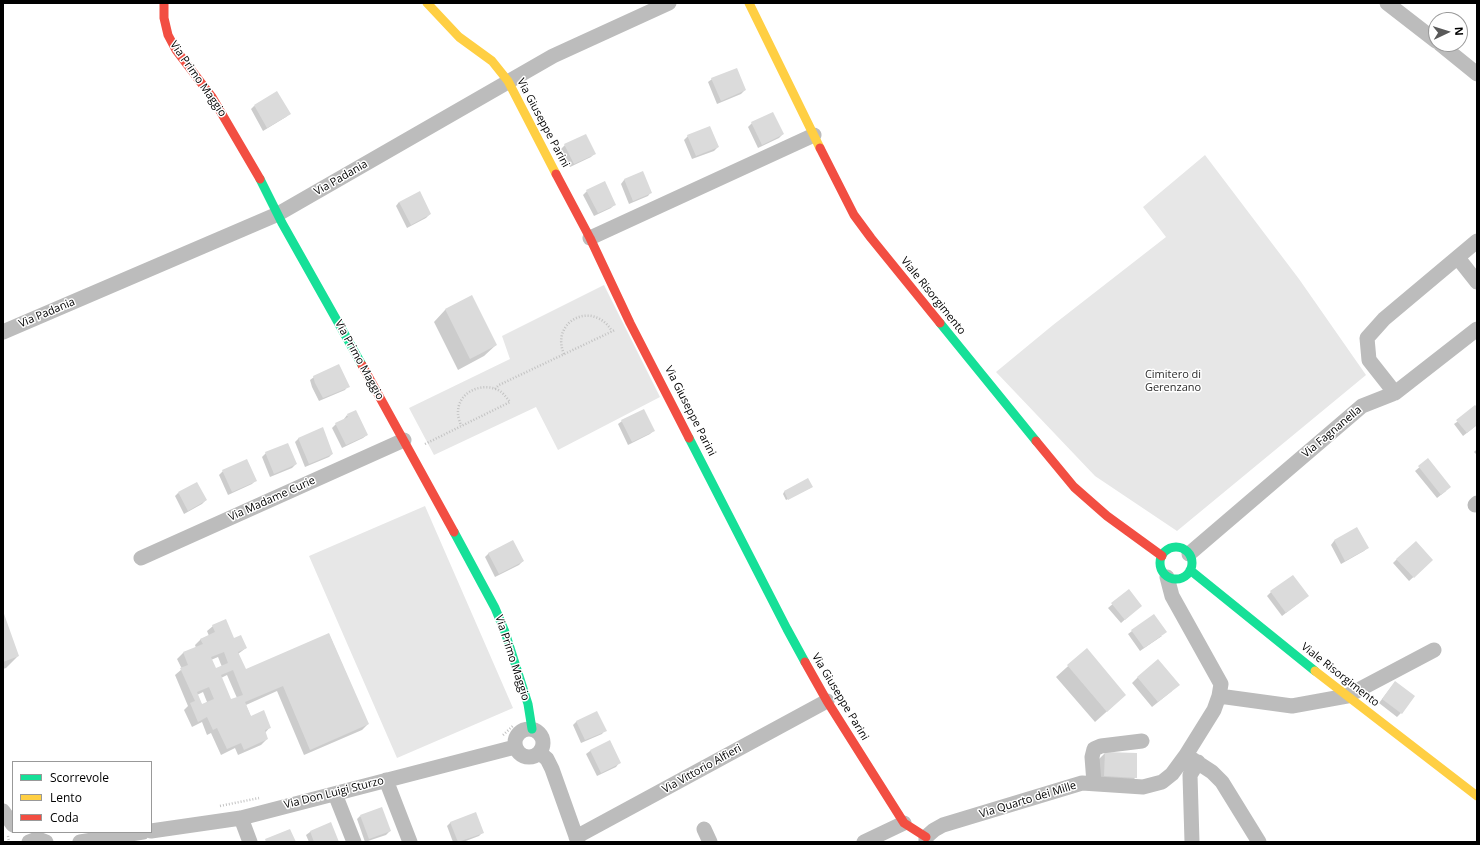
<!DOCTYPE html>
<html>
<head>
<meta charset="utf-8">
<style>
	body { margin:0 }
	#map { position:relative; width:1480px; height:845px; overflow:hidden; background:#fff; font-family:"Open Sans",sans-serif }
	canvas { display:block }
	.frame { position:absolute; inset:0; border:4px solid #000; pointer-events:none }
	.legend { position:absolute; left:12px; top:761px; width:140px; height:72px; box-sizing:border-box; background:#fff; border:1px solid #999; margin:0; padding:5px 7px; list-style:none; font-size:12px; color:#000 }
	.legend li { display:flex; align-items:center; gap:8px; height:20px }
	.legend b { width:20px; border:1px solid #999 }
	.north { position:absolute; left:1428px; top:12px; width:40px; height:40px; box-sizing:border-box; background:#fff; border:1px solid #999; border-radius:50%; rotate:86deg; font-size:11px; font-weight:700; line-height:16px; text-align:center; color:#000 }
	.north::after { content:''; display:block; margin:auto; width:14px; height:18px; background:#595959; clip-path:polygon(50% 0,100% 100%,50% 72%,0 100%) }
</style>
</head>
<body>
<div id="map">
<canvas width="1480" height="845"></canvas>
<div class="frame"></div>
<ul class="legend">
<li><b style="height:5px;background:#16e098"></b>Scorrevole</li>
<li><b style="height:5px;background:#ffcf43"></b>Lento</li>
<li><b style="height:5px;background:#f24e42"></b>Coda</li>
</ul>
<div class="north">N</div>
</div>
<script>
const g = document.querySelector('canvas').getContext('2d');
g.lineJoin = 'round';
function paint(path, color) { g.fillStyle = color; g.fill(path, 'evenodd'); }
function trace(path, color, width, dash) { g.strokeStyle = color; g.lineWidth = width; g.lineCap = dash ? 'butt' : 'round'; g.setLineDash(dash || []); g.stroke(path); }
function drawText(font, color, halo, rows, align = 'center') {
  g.font = font + ' "Open Sans",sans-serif'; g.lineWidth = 3; g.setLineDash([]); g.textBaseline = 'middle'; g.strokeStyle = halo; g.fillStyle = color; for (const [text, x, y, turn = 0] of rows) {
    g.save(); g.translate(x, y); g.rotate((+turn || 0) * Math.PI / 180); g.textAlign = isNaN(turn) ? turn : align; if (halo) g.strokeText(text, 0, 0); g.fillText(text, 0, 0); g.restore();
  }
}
paint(new Path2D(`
	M1205,155L1299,279L1366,375L1177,531L1095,476L996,372L1053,325L1166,237L1143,207Z
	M604,285L660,397L558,450L536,407L434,455L409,408L510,359L502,336Z
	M425,506L513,708L397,758L309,556Z`), '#e7e7e7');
paint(new Path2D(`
	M712,79L745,90L741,94L717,104L708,82Z
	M254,106L290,113L286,117L263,131L251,109Z
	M752,123L783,134L779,138L758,148L748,127Z
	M688,136L718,147L714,151L692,159L684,140Z
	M565,145L595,153L591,157L570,167L561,149Z
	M642,172L651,192L648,196L629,204L621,184L624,180Z
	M587,191L615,204L611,208L594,216L583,195Z
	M399,202L430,214L426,218L407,228L396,206Z
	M471,297L496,345L484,356L458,370L434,322L445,310Z
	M314,377L348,386L345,390L319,401L312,387L310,380Z
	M1477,408V425L1463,436L1454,424Z
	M347,415L367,435L363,438L342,448L332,428L336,424L344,420V419Z
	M622,421L654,430L650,434L628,445L618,424Z
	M299,438L332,454L329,457L305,467L295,442Z
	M1477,449V455L1474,452Z
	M266,453L296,464L292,468L270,477L262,457Z
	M1428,460L1446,491L1437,498L1415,471Z
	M223,471L256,480L252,484L228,495L219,475Z
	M808,480L810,488L786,500L783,494L784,492Z
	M178,493L206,500L202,504L184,514L175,496Z
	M1357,529L1367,548L1364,551L1341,564L1331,545L1334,541Z
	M489,553L523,561L519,565L495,577L485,557Z
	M1397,559L1428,564L1409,581L1393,563Z
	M1129,590L1137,609L1121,623L1108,608Z
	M1271,592L1304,599L1282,616L1267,596Z
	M3,614L18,656L6,668L3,669Z
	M213,626L246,648L238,654L245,671L329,634L368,724L362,730L304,755L277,691L246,705L251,717L270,727L265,733L267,739L261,745L238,755L235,748L221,755L211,733L207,735L202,722L192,727L184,710L188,706L175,675L182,669L177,659L183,653L196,648L195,645L201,639L209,636L207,631ZM218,657L222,667L215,670L211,660ZM227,675L237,698L231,701L221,678ZM203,692L207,702L202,705L197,695Z
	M1132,631L1162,636L1140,651L1128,634Z
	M1087,649L1113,706L1095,722L1056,677Z
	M1138,677L1172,691L1152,707L1132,683Z
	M1392,686L1401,713L1397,717L1379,703Z
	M577,721L605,730L602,734L581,743L573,725Z
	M609,742L619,763L616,767L597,776L586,754L590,751Z
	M1105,753L1136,777L1130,783L1099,782V759Z
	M360,816L390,831L386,835L365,842L357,819Z
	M451,822L483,832L479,836L463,842H453L447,826Z
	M330,824L338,842H309L306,835L310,832Z`), '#0003');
paint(new Path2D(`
	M737,68L746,90L721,101L711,78Z
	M277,91L291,114L267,128L254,105Z
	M773,112L784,134L762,145L751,122Z
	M710,126L719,147L696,156L687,135Z
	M586,134L596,154L574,164L564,144Z
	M643,171L652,193L633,201L624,179Z
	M605,181L616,205L598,213L586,190Z
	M420,191L431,214L411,225L399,202Z
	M472,295L497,345L470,359L445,309Z
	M339,364L350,387L323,398L315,383L313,376Z
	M1475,405L1477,407V425L1467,433L1456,420Z
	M644,409L655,431L632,442L621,420Z
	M356,410L368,435L346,445L335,423L348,417L347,414Z
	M323,427L333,454L309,464L298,438Z
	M288,443L297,464L274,474L265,452Z
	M1428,458L1451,487L1441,495L1418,466Z
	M247,459L257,481L232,492L222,470Z
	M808,478L813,487L788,500L784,491Z
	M197,482L207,500L188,511L178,492Z
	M1357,527L1369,548L1345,561L1334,540Z
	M513,540L524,561L499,574L488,553Z
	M1416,541L1433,560L1414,578L1396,559Z
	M1293,575L1309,596L1286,613L1270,591Z
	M1129,589L1142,606L1125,620L1111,603Z
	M3,611L19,656L3,662Z
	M1154,614L1167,632L1144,648L1131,630Z
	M226,619L234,638L241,635L247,648L238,652L246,669L329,633L369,724L310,750L283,686L245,702L251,716L264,710L271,728L265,730L268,739L244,750L241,743L227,749L217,728L213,730L207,717L198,722L190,703L195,701L180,668L188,665L183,652L203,644L200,639L215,632L212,625ZM224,652L228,663L216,668L211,657ZM233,670L243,695L231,699L221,675ZM209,687L214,699L202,704L197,692Z
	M1087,648L1126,695L1107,712L1067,665Z
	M1158,659L1180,685L1158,702L1137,677Z
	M1395,681L1415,696L1402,714L1382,699Z
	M597,711L607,731L585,740L576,721Z
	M610,740L621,763L601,773L590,750Z
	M1105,752L1137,753V778L1104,776Z
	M382,807L391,831L369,839L360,815Z
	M476,812L484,833L458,842L450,822Z
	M331,822L339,842H314L310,831Z
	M290,829L296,842H266L265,839Z`), '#dbdbdb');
trace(new Path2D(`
	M564,354C550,322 592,299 612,331
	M495,389L499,385L615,330
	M425,444L510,402C506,397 502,391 496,389C479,383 457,393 458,414C458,417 460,422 461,426
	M503,735L514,725
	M220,806L259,798
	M8,836L9,842`), '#c2c2c2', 2.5, [1, 2]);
trace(new Path2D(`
	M1387,3L1436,41
	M1440,44L1477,74
	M590,238L814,135
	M1458,258L1477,282
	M3,332L278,214L553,56L669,3
	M1395,393L1369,360L1367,338L1384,319L1477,241
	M1475,505L1477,503
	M1189,554L1362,406L1395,393L1477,329
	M141,558L404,440
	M1219,696L1292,706L1347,696L1434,650
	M515 743a14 14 0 1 1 28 0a14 14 0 1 1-28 0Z
	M540,753L547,759L552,769L578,842
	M1186,755L1212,772L1222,782L1259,842
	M386,780L410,842
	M1094,783L1092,757L1094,749L1101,746L1142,741
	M335,794L354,842
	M3,811L13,825
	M241,818L250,842
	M704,829L710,842
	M151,831L241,818L515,747
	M576,837L827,701
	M29,842C35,839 40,839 46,842
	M80,842L143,832
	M864,842L904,823
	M926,842V837L934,830L943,825L1082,783L1143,787L1162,782L1172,774L1186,755L1214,710L1219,696L1221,684L1172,596L1167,577
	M1192,842L1190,775L1198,762`), '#bcbcbc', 15);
trace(new Path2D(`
	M260,179L282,223L362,365
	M940,323L1036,441
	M689,438L787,629L805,662
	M454,532L495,608L505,632L528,704L532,729
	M1160 563a16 16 0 1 1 32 0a16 16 0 1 1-32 0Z
	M1190,570L1315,671`), '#16e098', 9);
trace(new Path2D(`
	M427,3L459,37L492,61L508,81L556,174
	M749,3L820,148
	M1315,671L1477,796`), '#ffcf43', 9);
trace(new Path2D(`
	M164,3V18L168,35L176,50L212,97L260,179
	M820,148L854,215L871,238L940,323
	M556,174L590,238L630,323L689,438
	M362,365L454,532
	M1036,441L1074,487L1107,516L1162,556
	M805,662L827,701L904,823L926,837`), '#f24e42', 9);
drawText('11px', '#000', '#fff', [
	["Via Primo Maggio",198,79,55],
	["Via Giuseppe Parini",543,123,62],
	["Via Padania",341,178,-30],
	["Viale Risorgimento",933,296,51],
	["Via Padania",47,313,-23],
	["Via Primo Maggio",359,360,61],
	["Via Giuseppe Parini",690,411,63],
	["Via Fagnanella",1332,432,-40],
	["Via Madame Curie",272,499,-24],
	["Via Primo Maggio",512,658,72],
	["Viale Risorgimento",1340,675,38],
	["Via Giuseppe Parini",840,697,59],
	["Via Vittorio Alfieri",702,769,-29],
	["Via Don Luigi Sturzo",334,793,-14],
	["Via Quarto dei Mille",1028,800,-17]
]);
drawText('11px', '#2b2b2b', '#fff', [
	["Cimitero di",1173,375],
	["Gerenzano",1173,388]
]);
</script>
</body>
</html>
